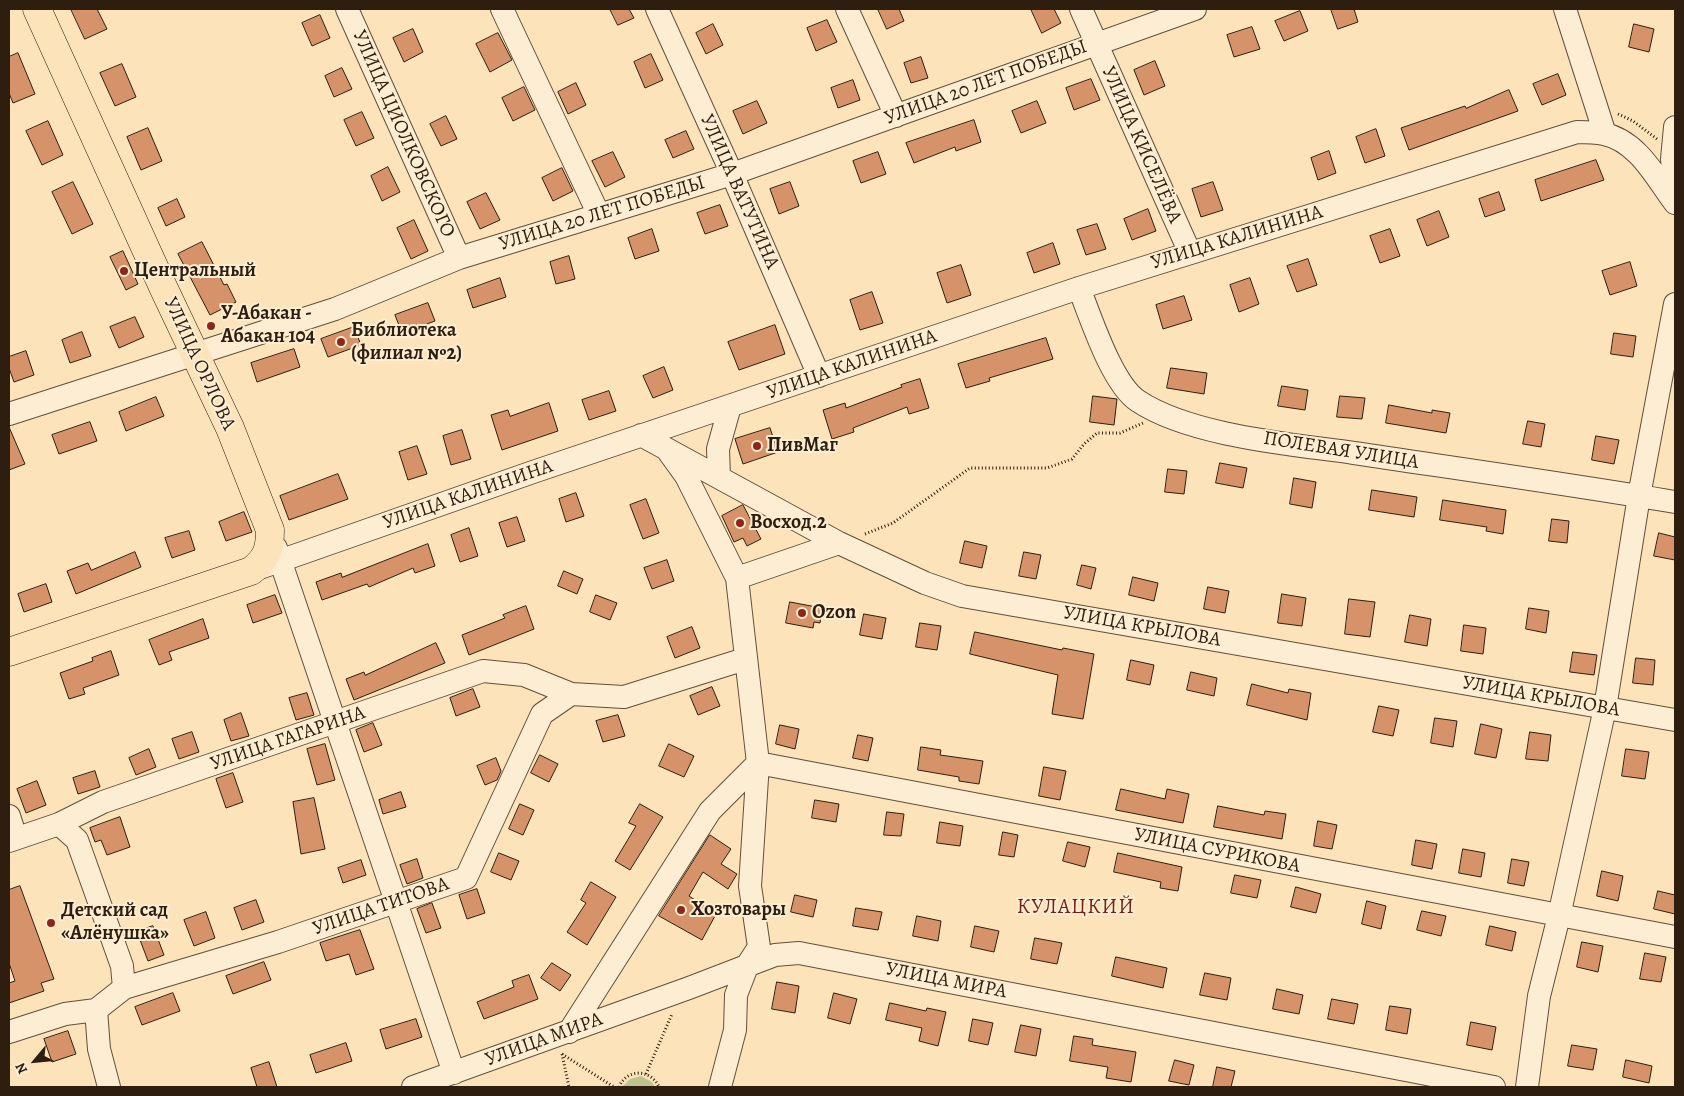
<!DOCTYPE html>
<html>
<head>
<meta charset="utf-8">
<style>
	body { margin:0 }
	#map { position:relative; width:1684px; height:1096px; overflow:hidden; background:#fce3b9; font-family:Alegreya,serif }
	canvas { display:block }
	.frame { position:absolute; inset:0; border:10px solid #2e1e0f; pointer-events:none }
	.north { position:absolute; left:10px; top:1036px; width:50px; height:50px; -webkit-text-stroke:4px #fdedd2; paint-order:stroke; rotate:242deg; font-size:14px; font-weight:700; line-height:20px; text-align:center; color:#2e1e0f }
	.north::after { content:''; display:block; margin:auto; width:18px; height:22px; background:#2e1e0f; clip-path:polygon(50% 0,100% 100%,50% 72%,0 100%) }
</style>
</head>
<body>
<div id="map">
<canvas width="1684" height="1096"></canvas>
<div class="frame"></div>
<div class="north">N</div>
</div>
<script>
const g = document.querySelector('canvas').getContext('2d');
g.lineJoin = 'round';
function paint(path, color) { g.fillStyle = color; g.fill(path, 'evenodd'); }
function trace(path, color, width, dash) { g.strokeStyle = color; g.lineWidth = width; g.lineCap = dash ? 'butt' : 'round'; g.setLineDash(dash || []); g.stroke(path); }
function drawText(font, color, halo, rows, align = 'center') {
  g.font = font + ' Alegreya,serif'; g.lineWidth = 4; g.setLineDash([]); g.textBaseline = 'middle'; g.strokeStyle = halo; g.fillStyle = color; for (const [text, x, y, turn = 0] of rows) {
    g.save(); g.translate(x, y); g.rotate((+turn || 0) * Math.PI / 180); g.textAlign = isNaN(turn) ? turn : align; if (halo) g.strokeText(text, 0, 0); g.fillText(text, 0, 0); g.restore();
  }
}
paint(new Path2D(`
	M641,1076L652,1082L655,1087H622L630,1079Z`), '#bfc48f');
const building = new Path2D(`
	M71,9H97L107,29L85,39Z
	M610,9H629L634,18L618,25Z
	M878,9H899L904,21L887,29Z
	M1031,9H1054L1061,23L1042,33Z
	M1331,9H1354L1358,22L1338,29Z
	M1300,11L1308,31L1284,41L1275,21Z
	M320,15L330,38L312,46L302,23Z
	M827,20L837,42L816,51L807,28Z
	M713,24L723,45L706,54L696,33Z
	M1634,24L1654,29L1649,52L1629,47Z
	M1252,27L1260,49L1234,57L1227,35Z
	M413,29L423,52L404,62L393,38Z
	M498,33L512,60L490,72L476,44Z
	M18,53L35,94L13,103L9,93V57Z
	M651,54L663,80L645,88L634,62Z
	M921,57L928,78L911,83L904,63Z
	M1155,61L1165,86L1144,95L1134,70Z
	M122,64L136,97L115,106L100,73Z
	M342,68L352,89L334,97L325,76Z
	M1558,74L1566,95L1542,105L1533,84Z
	M1091,79L1100,100L1074,110L1066,88Z
	M853,80L860,100L838,108L831,88Z
	M576,83L586,105L568,114L558,92Z
	M524,87L535,110L513,121L502,98Z
	M1509,90L1518,111L1409,150L1401,128L1465,106L1466,108Z
	M757,101L767,123L743,134L733,111Z
	M1037,101L1046,123L1021,133L1012,111Z
	M362,112L374,138L356,146L344,120Z
	M446,116L457,139L441,146L430,124Z
	M974,120L981,142L956,151L955,147L914,163L906,143Z
	M48,121L63,155L42,165L26,131Z
	M148,128L162,161L141,170L127,137Z
	M1376,129L1385,156L1365,163L1356,137Z
	M686,131L694,149L673,158L665,140Z
	M1329,151L1336,173L1318,180L1311,158Z
	M613,152L625,177L605,187L592,161Z
	M878,152L886,174L861,183L853,161Z
	M1596,160L1604,180L1541,201L1535,180Z
	M388,167L400,192L382,201L371,176Z
	M562,168L573,191L553,201L542,178Z
	M73,182L93,224L72,234L52,192Z
	M790,182L799,206L779,214L770,189Z
	M1213,182L1223,210L1201,217L1192,189Z
	M1499,192L1505,210L1485,217L1479,199Z
	M486,193L500,220L480,229L467,202Z
	M177,199L185,217L166,226L158,208Z
	M720,205L728,226L705,234L697,213Z
	M1148,209L1156,231L1132,240L1124,219Z
	M1439,211L1449,237L1427,246L1417,220Z
	M414,220L428,251L411,259L397,228Z
	M1097,224L1106,249L1086,255L1077,230Z
	M652,229L659,251L635,259L628,238Z
	M1390,229L1400,256L1380,263L1370,236Z
	M202,242L224,285L227,284L236,302L210,315L178,254Z
	M1053,243L1060,264L1034,273L1027,253Z
	M123,251L138,284L126,290L110,257Z
	M569,256L575,279L556,284L550,262Z
	M1308,259L1317,285L1297,292L1287,266Z
	M1630,262L1637,286L1610,295L1602,271Z
	M961,265L971,295L947,303L937,273Z
	M500,278L506,297L473,308L467,290Z
	M1250,278L1259,304L1239,312L1230,285Z
	M872,292L883,323L860,330L850,300Z
	M1184,296L1192,320L1163,329L1156,305Z
	M428,303L435,321L402,333L395,315Z
	M135,317L144,337L119,348L110,327Z
	M775,325L785,354L739,370L728,342Z
	M354,327L361,345L328,357L321,339Z
	M82,332L91,356L70,363L62,340Z
	M1614,333L1636,336L1633,357L1611,354Z
	M1046,338L1053,359L989,378L990,381L966,388L958,364Z
	M294,349L300,367L257,382L251,363Z
	M26,351L34,375L14,382L9,368V357Z
	M664,367L673,390L653,398L643,376Z
	M1171,368L1207,373L1204,394L1167,388Z
	M920,379L929,408L909,414L907,407L853,428L854,432L832,439L823,410L845,403L846,408L902,387L901,385Z
	M1282,386L1308,390L1305,410L1278,406Z
	M609,391L616,411L589,420L582,400Z
	M1093,396L1117,399L1114,425L1090,422Z
	M1340,396L1365,398L1362,419L1337,417Z
	M156,397L164,416L126,431L119,412Z
	M549,403L558,431L502,450L491,415L508,410L510,416Z
	M1389,405L1432,413V410L1450,413L1446,433L1386,423Z
	M1528,421L1545,424L1541,447L1523,444Z
	M90,422L97,441L59,454L52,435Z
	M9,427L25,464L9,470Z
	M770,428L778,452L743,464L735,439Z
	M462,430L471,459L451,465L443,436Z
	M1596,436L1619,440L1614,464L1592,460Z
	M417,446L427,474L408,480L399,452Z
	M1220,463L1247,468L1243,488L1216,483Z
	M1168,469L1187,471L1184,494L1165,492Z
	M338,474L348,499L289,520L280,496Z
	M1294,478L1316,482L1312,508L1290,504Z
	M1372,490L1417,497L1414,517L1369,510Z
	M576,493L584,516L566,522L559,499Z
	M646,499L659,533L643,539L630,505Z
	M1443,500L1506,510L1503,534L1486,531L1487,527L1440,520Z
	M743,505L761,539L747,546L743,538L734,542L722,516Z
	M244,512L252,532L226,541L219,522Z
	M517,517L525,541L507,547L499,523Z
	M1552,519L1569,521L1567,543L1549,541Z
	M469,528L478,556L460,562L451,535Z
	M189,531L195,550L172,558L165,538Z
	M1659,533L1675,537V560L1654,556Z
	M965,541L987,546L982,568L960,563Z
	M428,544L435,566L415,573L413,568L369,587L367,584L322,600L316,582L341,573L342,577Z
	M135,552L141,567L76,594L67,571L88,563L91,570Z
	M1024,552L1041,555L1036,579L1019,576Z
	M667,560L674,581L652,589L644,568Z
	M1082,565L1096,568L1091,589L1077,585Z
	M564,571L583,579L577,594L558,586Z
	M1133,577L1158,583L1154,601L1129,595Z
	M46,584L52,602L24,612L18,594Z
	M1208,587L1229,591L1225,613L1204,609Z
	M1282,594L1306,598L1302,626L1278,623Z
	M275,595L282,613L253,623L247,605Z
	M596,595L617,603L610,620L590,612Z
	M1349,599L1375,602L1370,637L1345,634Z
	M790,602L822,608L820,623L814,622L813,628L786,623Z
	M526,606L534,629L469,655L462,635L505,618L503,615Z
	M1529,608L1549,611L1546,633L1526,629Z
	M864,614L886,618L882,639L860,635Z
	M1410,615L1431,619L1427,646L1405,642Z
	M203,619L209,638L169,652L172,660L159,665L149,640Z
	M920,623L941,626L937,650L916,647Z
	M1464,625L1486,628L1483,654L1461,651Z
	M692,627L700,648L675,658L667,637Z
	M975,632L1062,650L1063,648L1094,654L1083,719L1052,714L1058,675L970,654Z
	M436,643L445,663L354,700L346,679L364,672L365,675Z
	M111,651L119,675L83,688L85,694L69,699L60,673L93,661L92,658Z
	M1573,652L1597,655L1594,675L1570,672Z
	M1636,658L1655,660L1653,685L1633,683Z
	M1131,660L1154,665L1150,685L1127,680Z
	M1191,672L1217,678L1214,696L1187,690Z
	M1252,684L1288,693L1289,689L1311,693L1307,720L1247,705Z
	M712,687L720,706L698,715L690,696Z
	M473,689L480,707L456,716L450,698Z
	M307,693L314,715L296,720L289,698Z
	M1379,706L1399,710L1393,736L1373,732Z
	M241,713L249,736L231,741L224,720Z
	M618,715L625,736L603,742L596,721Z
	M1435,718L1457,721L1453,747L1431,743Z
	M373,723L382,745L364,752L356,730Z
	M1481,724L1502,729L1496,758L1475,754Z
	M780,725L799,729L795,749L776,744Z
	M192,732L199,752L179,759L172,739Z
	M1530,732L1551,735L1548,761L1526,759Z
	M858,735L873,738L868,761L853,758Z
	M325,744L335,780L317,785L307,749Z
	M669,744L694,756L684,777L659,766Z
	M921,747L941,750L940,755L983,761L979,784L959,781V777L918,770Z
	M149,749L156,767L136,775L129,758Z
	M1626,749L1649,752L1645,779L1622,776Z
	M540,755L558,764L549,782L531,773Z
	M496,758L501,771L497,780L485,785L477,766Z
	M1044,767L1066,771L1060,800L1039,796Z
	M95,771L100,787L78,794L73,778Z
	M233,773L243,802L226,808L216,779Z
	M37,781L46,805L26,813L17,789Z
	M1121,789L1165,799L1167,789L1189,794L1183,823L1116,810Z
	M401,792L406,807L383,814L379,800Z
	M314,798L325,849L301,854L293,802Z
	M815,800L839,804L836,822L812,818Z
	M520,804L534,810L523,835L509,829Z
	M640,804L663,817L630,870L615,861L636,826L629,823Z
	M1218,806L1264,815L1265,811L1286,814L1282,839L1214,827Z
	M887,812L904,814L901,836L884,835Z
	M120,817L130,847L107,855L101,840L95,842L90,828Z
	M1318,821L1337,825L1332,849L1314,846Z
	M940,822L963,826L960,846L937,843Z
	M1003,832L1018,835L1014,857L999,855Z
	M710,835L731,849L721,864L737,874L728,889L703,872L689,896L716,914L702,940L659,916Z
	M1416,840L1437,844L1432,869L1412,865Z
	M1068,842L1090,847L1085,867L1063,861Z
	M1463,849L1485,853L1481,877L1459,873Z
	M499,853L519,861L511,880L491,872Z
	M1118,853L1182,867L1178,891L1160,888L1161,882L1114,872Z
	M417,859L423,878L407,884L400,865Z
	M1512,859L1529,862L1524,886L1508,883Z
	M361,860L366,875L343,883L338,868Z
	M1602,871L1623,876L1618,901L1597,896Z
	M1235,875L1261,880L1257,898L1231,893Z
	M591,882L616,897L587,945L567,932L586,903L581,900Z
	M20,886L54,979L41,983L44,991L9,1003V983L15,981L9,963V890Z
	M1296,887L1321,894L1316,913L1291,907Z
	M477,889L485,913L467,919L459,895Z
	M1658,891L1675,895V914L1654,909Z
	M795,895L817,900L813,917L791,912Z
	M256,900L264,922L242,930L234,908Z
	M1367,901L1386,906L1381,929L1362,924Z
	M432,903L441,928L426,933L417,909Z
	M856,908L882,912L878,930L853,926Z
	M1422,911L1446,916L1441,936L1417,930Z
	M206,912L215,938L194,946L184,920Z
	M917,916L941,921L938,941L913,936Z
	M153,926L164,955L148,961L137,932Z
	M975,926L999,931L994,952L971,947Z
	M1490,926L1516,932L1512,951L1486,945Z
	M360,930L374,969L356,975L349,954L326,961L320,943Z
	M1035,938L1062,943L1057,964L1031,959Z
	M1582,942L1603,946L1598,972L1577,967Z
	M1645,953L1666,957L1661,982L1640,979Z
	M1116,957L1167,968L1163,988L1112,976Z
	M264,962L271,980L233,994L226,976Z
	M552,963L571,975L560,991L541,978Z
	M1205,973L1231,978L1227,1000L1200,995Z
	M529,975L538,999L484,1019L477,1002L514,987L512,981Z
	M777,982L799,986L795,1013L772,1009Z
	M1277,989L1303,995L1299,1014L1273,1009Z
	M173,993L180,1011L142,1025L135,1007Z
	M834,993L857,999L850,1024L828,1018Z
	M1332,999L1358,1004L1354,1024L1328,1019Z
	M890,1003L926,1011L927,1008L946,1012L938,1046L919,1041L922,1028L886,1020Z
	M1390,1006L1411,1009L1407,1034L1386,1030Z
	M416,1019L422,1037L386,1049L380,1030Z
	M973,1019L993,1023L988,1045L969,1041Z
	M1471,1022L1496,1027L1492,1050L1467,1045Z
	M1021,1025L1041,1029L1036,1056L1015,1052Z
	M68,1031L76,1054L52,1062L44,1039Z
	M1074,1036L1093,1039L1092,1045L1136,1052L1131,1082L1106,1078L1108,1067L1070,1061Z
	M346,1043L352,1061L316,1073L310,1055Z
	M1572,1045L1597,1049L1593,1070L1568,1066Z
	M1175,1060L1194,1065L1189,1085L1169,1081Z
	M1626,1060L1652,1066L1649,1083L1623,1077Z
	M269,1062L277,1087H257L251,1068Z
	M1217,1067L1235,1071L1231,1087H1213Z`);
paint(building, '#d6936a');
trace(building, '#2e1e0f', 1);
const minor = new Path2D(`
	M347,9L459,258
	M502,9L599,215
	M657,9L732,174L819,376
	M847,9L896,116
	M1081,9L1190,253
	M1565,9L1605,134
	M1675,127L1672,159L1675,192
	M1079,288C1091,318 1112,384 1138,401C1191,436 1291,444 1354,453C1461,469 1568,484 1675,502
	M9,414L335,309L459,258L732,174L1195,9
	M641,435L839,543L925,583L962,596L1675,720
	M668,451L686,476L737,578L758,763L750,886L759,947L748,964L736,995L735,1030L720,1087
	M719,477L718,449L730,406
	M276,548L454,1073
	M251,571L533,472L1079,288L1577,132C1586,132 1595,132 1604,134C1638,141 1656,178 1675,203
	M737,578L839,543
	M758,763L1675,937
	M9,816L16,838
	M59,824L77,840L122,966L124,988
	M9,841L59,824L103,802L483,671L524,675L571,694
	M96,1010L99,1049L109,1087
	M9,1032L65,1014L96,1010L124,988L278,942L466,878L542,714L571,694L624,697L745,659
	M569,1032L710,811L758,763
	M413,1087L689,988L775,955L799,953L1494,1087
	M1527,1087L1539,996L1559,916L1605,708L1639,496L1675,304`);
const major = new Path2D(`
	M9,652L251,571C267,559 270,549 270,530L230,428L164,289L37,9`);
trace(minor, '#624f3a', 24);
trace(major, '#2e1e0f', 29);
trace(new Path2D(`
	M1618,114L1633,121L1657,139
	M865,534L893,523L970,468H1047L1072,459L1084,444L1097,433H1120L1143,423
	M562,1054L614,1087
	M562,1054L569,1087
	M646,1074L672,1014
	M619,1087C627,1068 651,1069 659,1087`), '#2e1e0f', 3, [1, 2.5]);
trace(minor, '#fdedd2', 22);
trace(major, '#fce3b9', 28);
for (const [x, y, r, color] of [
	[124,271,5,"#8f2418"],
	[211,326,5,"#8f2418"],
	[341,342,5,"#8f2418"],
	[757,446,5,"#8f2418"],
	[740,523,5,"#8f2418"],
	[802,613,5,"#8f2418"],
	[681,910,5,"#8f2418"],
	[51,923,5,"#8f2418"]
]) { const dot = new Path2D(); dot.arc(x, y, r, 0, 2 * Math.PI); g.fillStyle = color; g.fill(dot); trace(dot, '#fdedd2', 2); }
drawText('20px', '#2e1e0f', '#fdedd2', [
	["УЛИЦА 20 ЛЕТ ПОБЕДЫ",986,83,-20],
	["УЛИЦА ЦИОЛКОВСКОГО",403,134,66],
	["УЛИЦА КИСЕЛЁВА",1141,145,66],
	["УЛИЦА ВАТУТИНА",739,192,66],
	["УЛИЦА 20 ЛЕТ ПОБЕДЫ",602,214,-17],
	["УЛИЦА КАЛИНИНА",1237,238,-17],
	["УЛИЦА ОРЛОВА",199,364,65],
	["УЛИЦА КАЛИНИНА",852,365,-19],
	["ПОЛЕВАЯ УЛИЦА",1341,451,9],
	["УЛИЦА КАЛИНИНА",468,495,-19],
	["УЛИЦА КРЫЛОВА",1142,627,10],
	["УЛИЦА КРЫЛОВА",1541,697,10],
	["УЛИЦА ГАГАРИНА",288,739,-19],
	["УЛИЦА СУРИКОВА",1217,851,11],
	["УЛИЦА ТИТОВА",381,907,-19],
	["УЛИЦА МИРА",946,981,11],
	["УЛИЦА МИРА",544,1040,-20]
]);
drawText('bold 20px', '#2e1e0f', '#fdedd2', [
	["Центральный",134,271],
	["У-Абакан -",221,314],
	["Абакан 104",221,337],
	["Библиотека",351,331],
	["(филиал №2)",351,354],
	["ПивМаг",767,446],
	["Восход.2",750,523],
	["Ozon",812,613],
	["Хозтовары",691,910],
	["Детский сад",61,911],
	["«Алёнушка»",61,934]
], 'left');
g.letterSpacing = '1px';
drawText('21px', '#7a1f14', '#fdedd2', [
	["КУЛАЦКИЙ",1076,908]
]);
g.letterSpacing = '0px';
</script>
</body>
</html>
